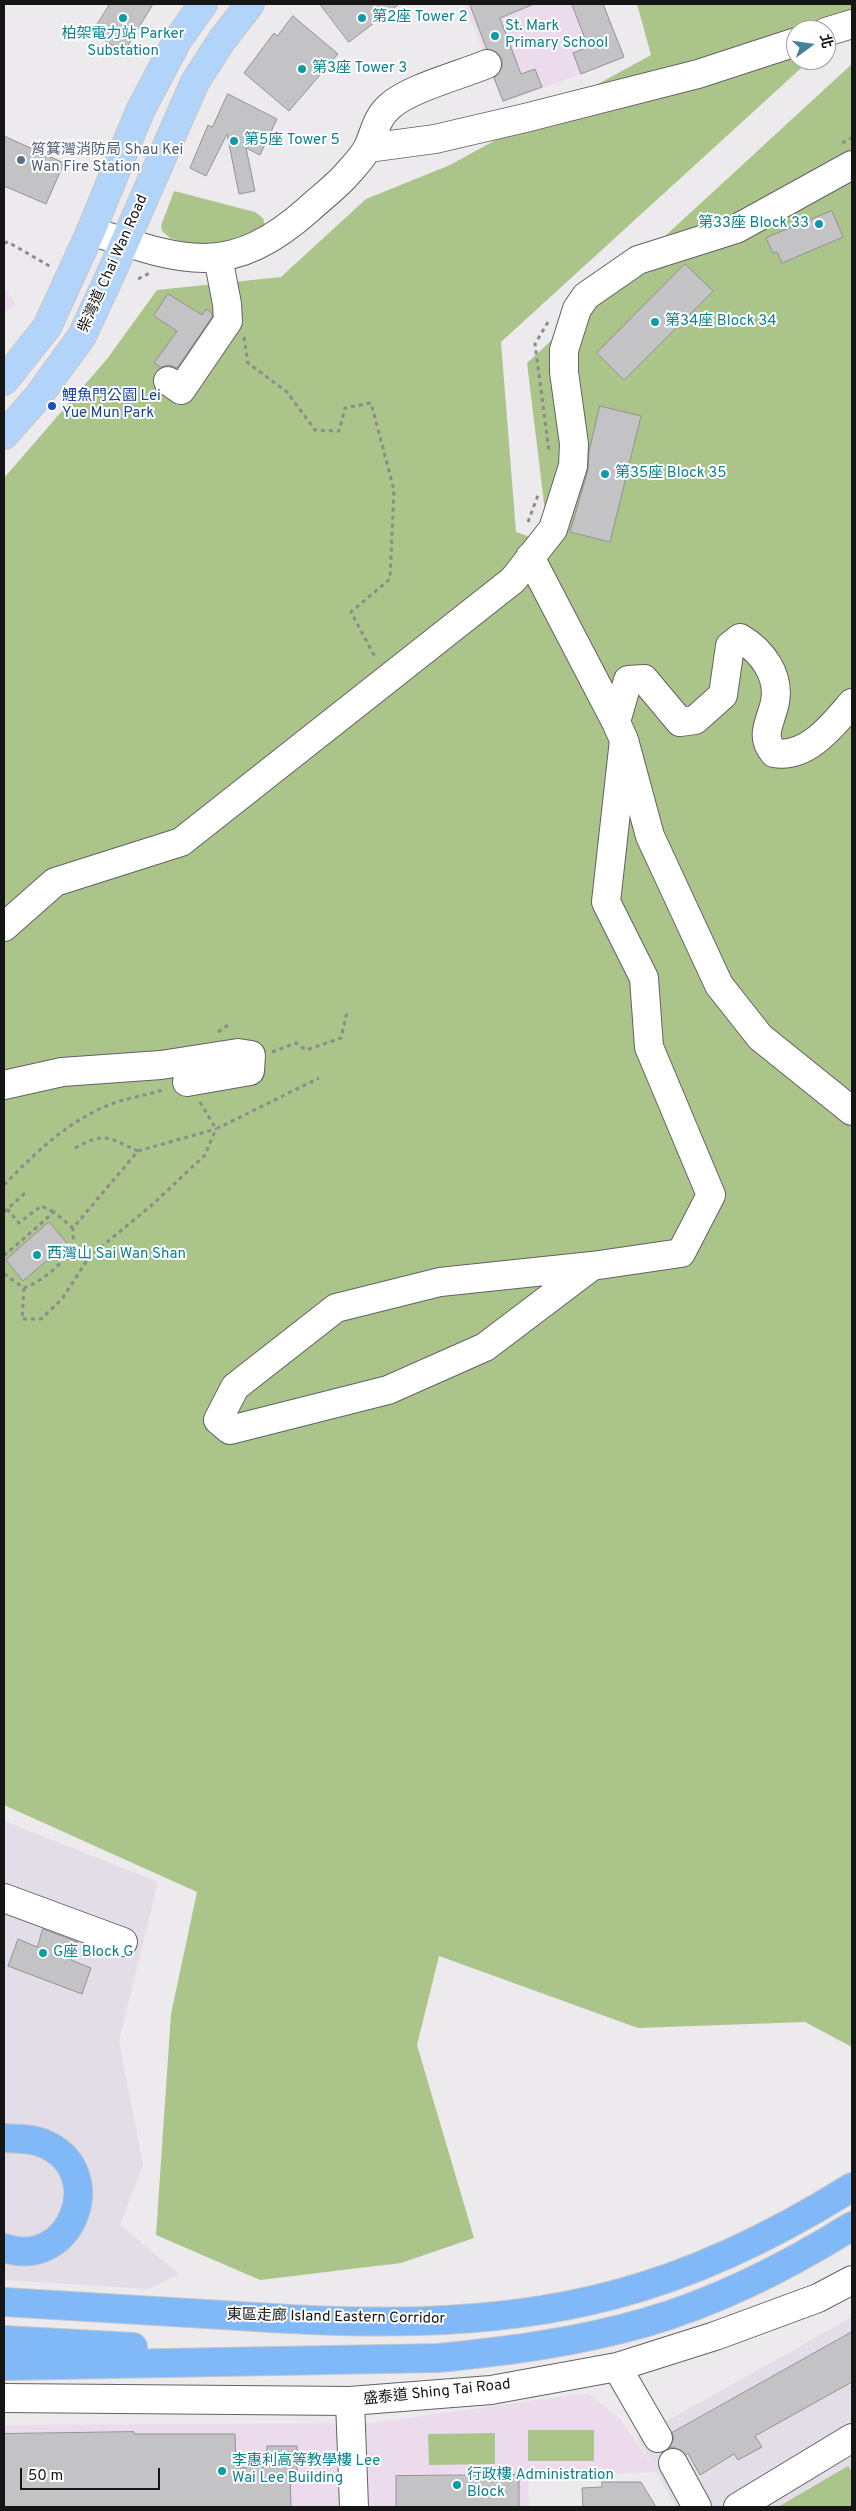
<!DOCTYPE html>
<html>
<head>
<meta charset="utf-8">
<style>
	body { margin:0 }
	#map { position:relative; width:856px; height:2511px; overflow:hidden; background:#eceaed; font-family:Overpass,"Noto Sans TC",sans-serif }
	canvas { display:block }
	.frame { position:absolute; inset:0; border:5px solid #161516; pointer-events:none }
	.north { position:absolute; left:786px; top:20px; width:50px; height:50px; box-sizing:border-box; background:#fff; border:1px solid #a2a1a2; border-radius:50%; rotate:76deg; font-size:14px; font-weight:700; line-height:20px; text-align:center; color:#161516 }
	.north::after { content:''; display:block; margin:auto; width:18px; height:22px; background:#448297; clip-path:polygon(50% 0,100% 100%,50% 72%,0 100%) }
	.scale { position:absolute; left:20px; top:2468px; width:140px; height:22px; box-sizing:border-box; border:2px solid #161516; border-top:0; padding-left:6px; font-size:15px; line-height:18px; white-space:nowrap; color:#161516; -webkit-text-stroke:4px #fff; paint-order:stroke }
</style>
</head>
<body>
<div id="map">
<canvas width="856" height="2511"></canvas>
<div class="frame"></div>
<div class="north">北</div>
<div class="scale">50 m</div>
</div>
<script>
const g = document.querySelector('canvas').getContext('2d');
g.lineJoin = 'round';
function paint(path, color) { g.fillStyle = color; g.fill(path, 'evenodd'); }
function trace(path, color, width, dash) { g.strokeStyle = color; g.lineWidth = width; g.lineCap = dash ? 'butt' : 'round'; g.setLineDash(dash || []); g.stroke(path); }
function drawText(font, color, halo, rows, align = 'center') {
  g.font = font + ' Overpass,"Noto Sans TC",sans-serif'; g.lineWidth = 4; g.setLineDash([]); g.textBaseline = 'middle'; g.strokeStyle = halo; g.fillStyle = color; for (const [text, x, y, turn = 0] of rows) {
    g.save(); g.translate(x, y); g.rotate((+turn || 0) * Math.PI / 180); g.textAlign = isNaN(turn) ? turn : align; if (halo) g.strokeText(text, 0, 0); g.fillText(text, 0, 0); g.restore();
  }
}
paint(new Path2D(`
	M4,1821L158,1882L119,2041L143,2165L120,2225L179,2274L149,2289L4,2280Z
	M852,2317V2507H676L637,2438Z`), '#e2dde7');
paint(new Path2D(`
	M465,4H604L624,58L503,103Z
	M4,286L16,305L4,313Z
	M588,2393L621,2420L657,2472L528,2477L529,2507H4V2425L371,2423Z`), '#ecdbec');
paint(new Path2D(`
	M637,4H852V22L826,46V30H796V60H810L501,342L516,532L545,542L548,536L527,363L852,64V2047L805,2022L638,2028L439,1956L417,2045L474,2238L401,2263L260,2280L156,2235L171,2014L197,1892L4,1805V478L107,359L157,290L281,277L366,199L450,165L651,55Z
	M174,191L255,212L263,218L266,229L209,250L170,238L162,231L161,226Z
	M528,2430H594V2461H528Z
	M495,2433V2464L429,2465L428,2434Z
	M848,2466L852,2472V2507H778Z`), '#aac489');
const building = new Path2D(`
	M110,4H153L124,52L92,33Z
	M320,4H399L349,42Z
	M470,4H534L500,18L521,74L535,69L542,87L503,101L494,78L502,67V59L496,52L487,49Z
	M572,4H603L624,57L581,74L573,53L588,47Z
	M293,16L338,54L289,111L244,73L274,33L277,36Z
	M228,94L277,119L260,155L246,148L255,191L239,194L227,134L206,176L190,168L208,125L212,127Z
	M4,136L64,163L46,204L4,186Z
	M832,211L843,237L782,263L777,252L773,253L766,238Z
	M685,264L713,291L624,380L597,353Z
	M168,294L202,315L206,309L212,313V317L177,368L169,365L161,367L154,363L177,331L154,316Z
	M600,406L641,416L610,542L570,532L588,470L589,452Z
	M49,1222L67,1243L23,1281L6,1260Z
	M43,1929L78,1942L71,1960L91,1968L82,1994L8,1966L18,1939L37,1947Z
	M852,2332V2382L755,2436L762,2447L738,2460L734,2454L700,2475L688,2453L686,2455L674,2447L669,2448L674,2438L672,2433Z
	M134,2432V2434H235L236,2468L266,2467L267,2446H297V2474L290,2476L291,2507H4V2434Z
	M519,2475V2507H396V2476Z
	M602,2482H641L656,2507H583L582,2488L602,2487Z`);
paint(building, '#c3c2c5');
trace(building, '#939295', 1);
const minor = new Path2D(`
	M826,32L852,24
	M368,148L435,139L525,118L698,74L796,42
	M91,231C183,261 229,280 309,209C322,197 337,186 348,173C355,165 365,155 369,145C375,131 377,117 390,106C410,88 461,75 487,64
	M168,381L181,390L228,321L227,304L218,257
	M530,557L616,722L624,740L650,836L719,985L760,1037L852,1111
	M616,722L628,680L644,679L680,722L695,720L723,695L730,646L740,638C762,651 780,675 775,702C771,722 759,735 774,753C807,759 833,725 852,703
	M4,927L55,882L181,842L513,580L553,529L573,466L574,444L564,372V350L577,309L586,296L638,260L736,229L852,165
	M4,1085L62,1072L161,1065L238,1053L251,1055L250,1071L187,1082
	M592,1266L440,1282L336,1308L235,1387L218,1420L230,1430L388,1390L485,1347L592,1266L681,1253L711,1195L649,1047L644,978L606,902L624,740
	M4,1898L123,1942
	M617,2367L658,2438
	M4,2398L350,2401L491,2390L617,2367L715,2336L818,2298L852,2280
	M350,2401L354,2507
	M673,2463L697,2507
	M738,2507L852,2438`);
const major = new Path2D(`
	M4,381L47,327L91,231L140,111L177,41L203,4
	M4,435L37,398L82,336L113,269L195,82L222,40L250,4`);
const highway = new Path2D(`
	M4,2138C17,2139 32,2138 45,2144C109,2172 72,2271 4,2248
	M4,2302C77,2306 150,2311 223,2315C353,2324 485,2329 613,2295C698,2273 777,2234 852,2187
	M4,2340L133,2347
	M4,2366L438,2358C509,2351 578,2342 647,2322C719,2301 788,2266 852,2226`);
trace(minor, '#636164', 30);
trace(major, '#c7c7c7', 30);
trace(highway, '#c7c7c7', 30);
trace(new Path2D(`
	M842,143L852,138
	M4,243L8,242L51,267
	M138,279L150,273
	M548,322L535,344L549,451
	M244,337L248,363L287,392L315,430L339,431L345,408L371,403L394,490L390,579L351,612L376,659
	M528,522L538,495
	M218,1032L230,1024
	M272,1052L296,1043L306,1050L341,1038L347,1012
	M200,1102L216,1129L319,1078
	M138,1151L216,1129
	M4,1185C36,1152 70,1119 114,1103C131,1097 149,1095 166,1089
	M7,1209L19,1223L41,1206L54,1212
	M4,1212L25,1193
	M4,1252L6,1254L54,1212L73,1228L138,1151C108,1138 106,1131 75,1148
	M4,1274L24,1288C42,1281 66,1263 72,1244C74,1239 73,1233 73,1228
	M24,1288L22,1319H41L62,1299L89,1257L152,1205L205,1155L216,1129
	M232,2458L270,2457`), '#8c8b8d', 3, [4, 4]);
trace(minor, '#fff', 28);
trace(major, '#b3d4fa', 28);
trace(highway, '#81b8f7', 28);
for (const [x, y, r, color] of [
	[123,18,5,"#0f9aa8"],
	[362,18,5,"#0f9aa8"],
	[495,36,5,"#0f9aa8"],
	[302,69,5,"#0f9aa8"],
	[234,141,5,"#0f9aa8"],
	[21,160,5,"#5c6f8a"],
	[819,224,5,"#0f9aa8"],
	[655,322,5,"#0f9aa8"],
	[52,406,5,"#1a4fb4"],
	[605,474,5,"#0f9aa8"],
	[37,1255,5,"#0f9aa8"],
	[43,1953,5,"#0f9aa8"],
	[222,2471,5,"#0f9aa8"],
	[457,2485,5,"#0f9aa8"]
]) { const dot = new Path2D(); dot.arc(x, y, r, 0, 2 * Math.PI); g.fillStyle = color; g.fill(dot); trace(dot, '#fff', 2); }
drawText('15px', '#0d838f', '#fff', [
	["第2座 Tower 2",372,18],
	["St. Mark",505,27],
	["Primary School",505,44],
	["柏架電力站 Parker",123,35,"center"],
	["Substation",123,52,"center"],
	["第3座 Tower 3",312,69],
	["第5座 Tower 5",244,141],
	["第33座 Block 33",809,224,"right"],
	["第34座 Block 34",665,322],
	["第35座 Block 35",615,474],
	["西灣山 Sai Wan Shan",47,1255],
	["G座 Block G",53,1953],
	["李惠利高等教學樓 Lee",232,2462],
	["Wai Lee Building",232,2479],
	["行政樓 Administration",467,2476],
	["Block",467,2493]
], 'left');
drawText('15px', '#4e5e75', '#fff', [
	["筲箕灣消防局 Shau Kei",31,151],
	["Wan Fire Station",31,168]
], 'left');
drawText('15px', '#161516', '#fff', [
	["柴灣道 Chai Wan Road",114,264,-66],
	["東區走廊 Island Eastern Corridor",336,2318,1],
	["盛泰道 Shing Tai Road",437,2393,-6]
]);
drawText('15px', '#164399', '#fff', [
	["鯉魚門公園 Lei",62,397],
	["Yue Mun Park",62,414]
], 'left');
</script>
</body>
</html>
